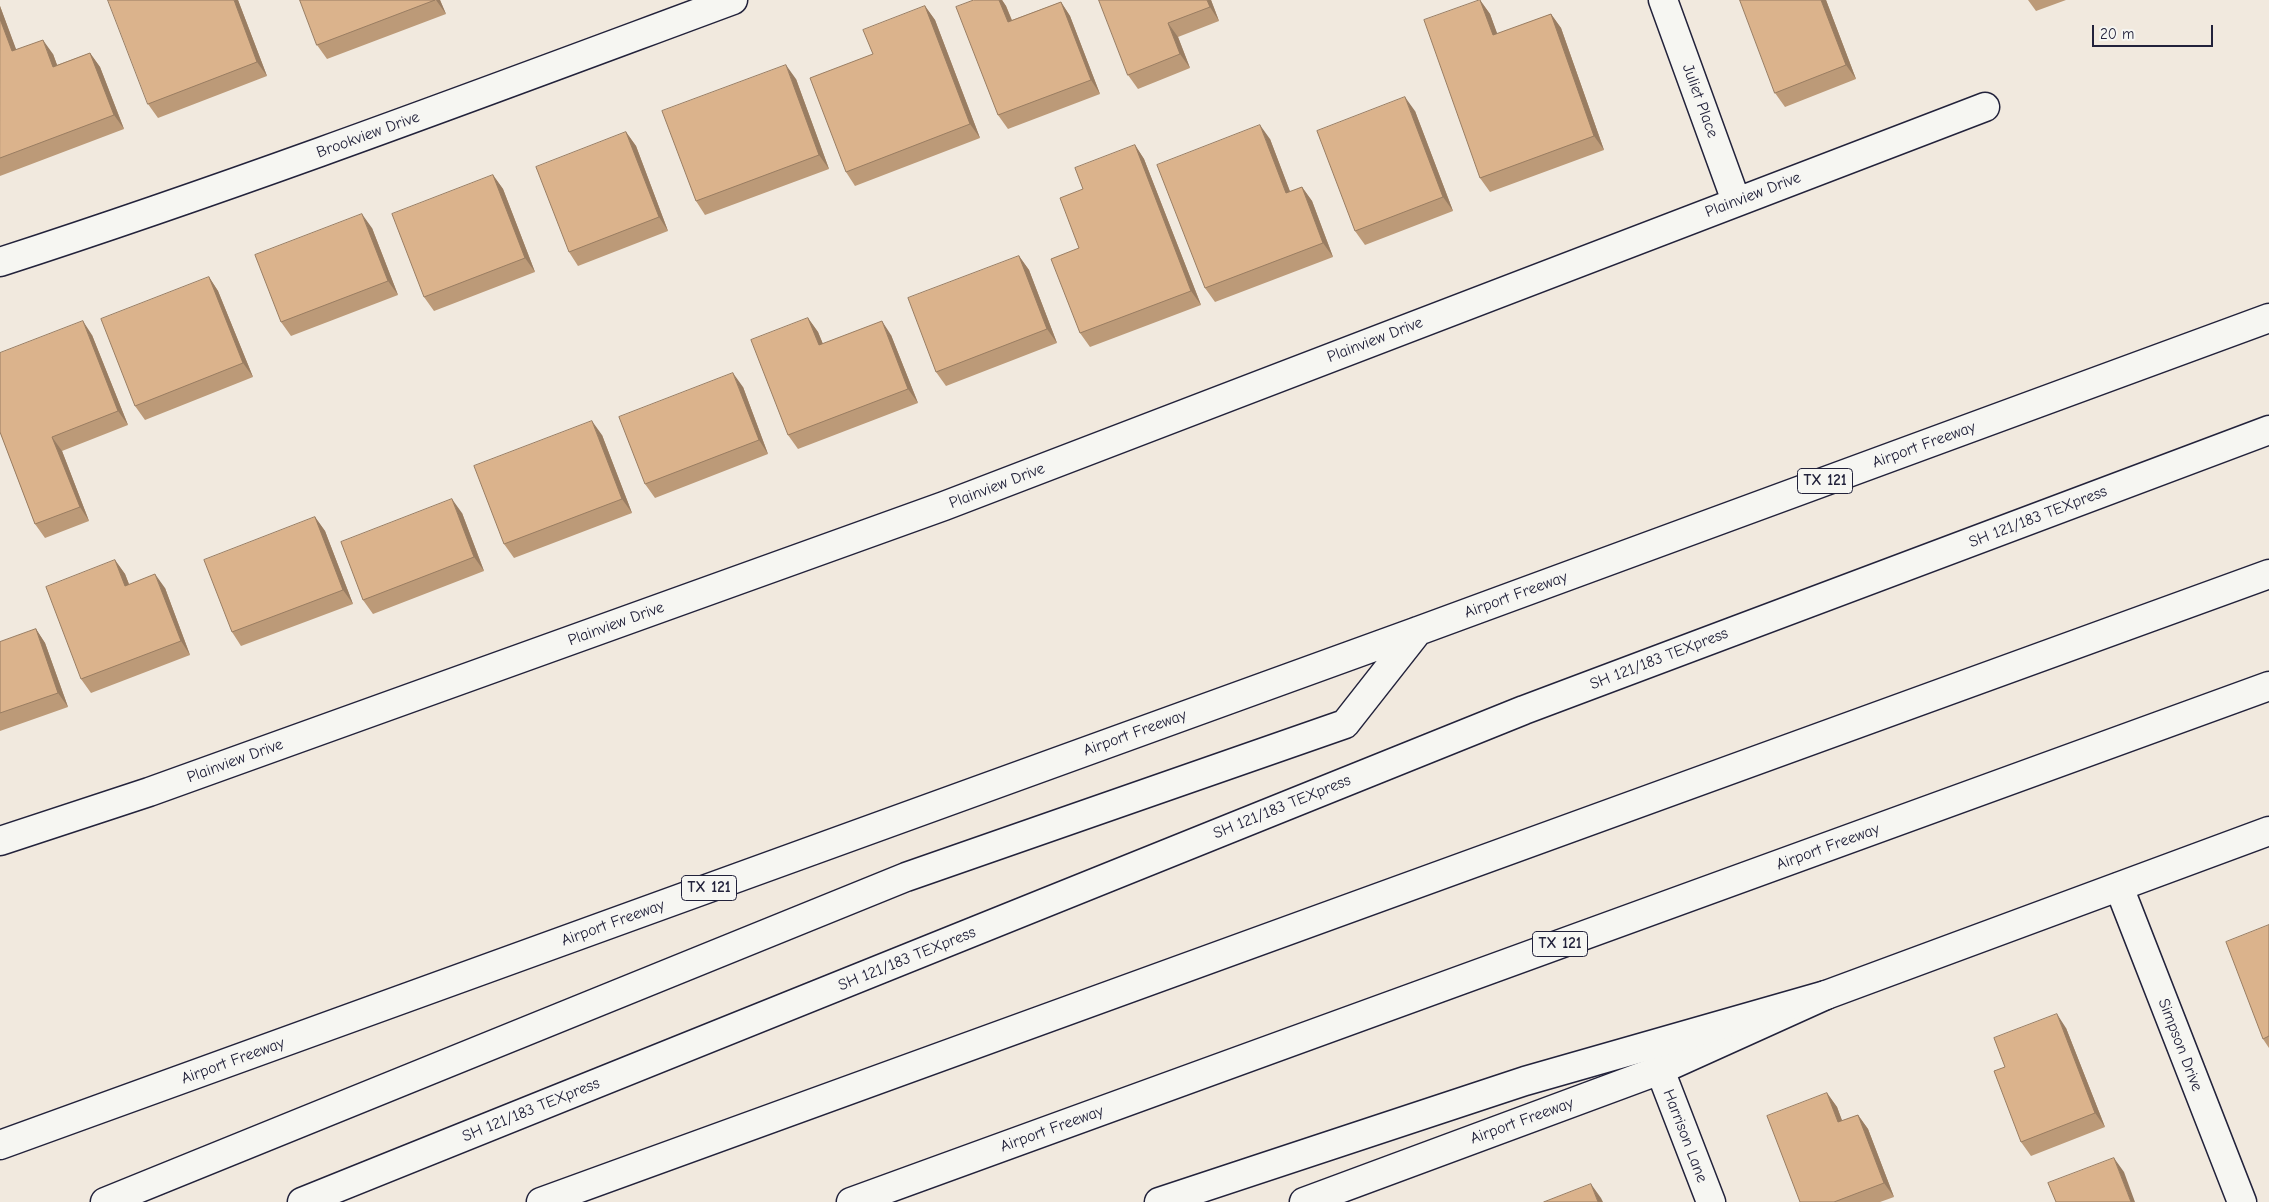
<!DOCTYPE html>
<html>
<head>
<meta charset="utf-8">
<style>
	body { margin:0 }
	#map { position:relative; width:2269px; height:1202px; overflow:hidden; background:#f1e9de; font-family:"Comic Neue",sans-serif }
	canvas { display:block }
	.scale { position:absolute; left:2092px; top:25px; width:121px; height:22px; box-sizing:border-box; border:2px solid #22223b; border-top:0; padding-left:6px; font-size:15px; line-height:18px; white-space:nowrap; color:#22223b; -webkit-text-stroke:4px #f6f6f2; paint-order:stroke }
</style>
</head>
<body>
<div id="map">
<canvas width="2269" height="1202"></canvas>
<div class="scale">20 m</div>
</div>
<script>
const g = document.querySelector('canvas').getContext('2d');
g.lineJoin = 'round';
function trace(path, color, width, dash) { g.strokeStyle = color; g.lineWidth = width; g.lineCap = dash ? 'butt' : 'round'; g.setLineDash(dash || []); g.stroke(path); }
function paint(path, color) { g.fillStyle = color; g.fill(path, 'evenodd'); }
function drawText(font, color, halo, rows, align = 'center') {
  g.font = font + ' "Comic Neue",sans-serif'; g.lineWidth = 4.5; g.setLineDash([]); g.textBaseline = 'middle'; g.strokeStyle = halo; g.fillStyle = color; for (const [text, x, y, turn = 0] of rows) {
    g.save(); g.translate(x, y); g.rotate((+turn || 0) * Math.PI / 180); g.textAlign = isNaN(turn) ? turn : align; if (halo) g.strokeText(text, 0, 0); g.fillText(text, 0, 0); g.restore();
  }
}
const minor = new Path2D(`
	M1663,0L1736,201
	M0,262C247,182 490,90 733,0
	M0,841L149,792L944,506L1985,107
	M2119,887L2242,1202
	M1660,1070L1711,1202`);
const secondary = new Path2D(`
	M1304,1202L1660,1070L1826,995L2269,831`);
const motorway = new Path2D(`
	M0,1145L1418,631L2269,318
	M105,1202L906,877L1345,724L1418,631
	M302,1202L1524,710L2269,430
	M541,1202L2269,574
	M851,1202L2269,686
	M1159,1202L1525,1081L1826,995`);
trace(minor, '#22223b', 31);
trace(secondary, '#22223b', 31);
trace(motorway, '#22223b', 31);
trace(minor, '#f6f6f2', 28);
trace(secondary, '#f6f6f2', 28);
trace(motorway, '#f6f6f2', 28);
paint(new Path2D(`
	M238,0L267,76L158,118L148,104Z
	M300,0H440L446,14L327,59L317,45Z
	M974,0H1002L1006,6L1012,20L1061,2L1070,16L1100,94L1008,129L998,115Z
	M1099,0H1211L1219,21L1178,37L1190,68L1138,89L1128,75Z
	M1480,0L1490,14L1497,34L1551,14L1561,28L1604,150L1490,192L1480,178Z
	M1740,0H1826L1856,79L1785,107L1775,93Z
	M2028,0H2066L2036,11Z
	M0,6L16,50L53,54L57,65L90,53L100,67L124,129L0,176Z
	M925,6L935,20L980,138L855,186L846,172L873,54Z
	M796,79L829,169L705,215L696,201Z
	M1415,111L1453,211L1365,245L1355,231Z
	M626,132L636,146L668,231L578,266L569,252Z
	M1270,139L1290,192L1302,187L1312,201L1333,257L1215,302L1205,288Z
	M1135,145L1144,159L1201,305L1090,347L1080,333L1079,248Z
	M493,175L503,189L535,272L434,311L424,297Z
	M372,228L398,295L291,336L281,322Z
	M1019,256L1029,270L1057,343L946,386L936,372Z
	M209,277L218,291L253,377L145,420L135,406Z
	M808,318L818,332L823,344L891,335L918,403L798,449L788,435Z
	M92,335L128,425L62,451L89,521L45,538L35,524L0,432Z
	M743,387L768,454L655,498L645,484Z
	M602,435L632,513L514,558L504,544Z
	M462,513L484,571L373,614L363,600Z
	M315,517L325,531L353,604L241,646L232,632Z
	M115,560L125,574L129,584L165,588L190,655L91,693L81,679Z
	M36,629L45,643L68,707L0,731V642Z
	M2269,925V1048L2263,1039Z
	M2066,1028L2105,1127L2031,1156L2021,1142L2005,1067Z
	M1827,1093L1837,1107L1842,1121L1858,1115L1868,1129L1894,1197L1880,1202H1800Z`), '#bc9a78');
paint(new Path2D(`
	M234,0H238L267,76L257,62Z
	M436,0H440L446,14Z
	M999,0H1002L1006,6L1018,36L1008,22Z
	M1207,0H1211L1219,21L1210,7Z
	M1480,0L1490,14L1503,49L1493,35Z
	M1821,0H1826L1856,79L1846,65Z
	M1061,2L1070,16L1100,94L1091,80Z
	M0,6L22,65L12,51L0,19Z
	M925,6L935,20L980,138L970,124Z
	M1551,14L1561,28L1604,150L1594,136Z
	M1168,23L1178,37L1190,68L1180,54Z
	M43,40L53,54L63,81L53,67Z
	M90,53L100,67L124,129L114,115Z
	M786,65L796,79L829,169L819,155Z
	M1405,97L1415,111L1453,211L1443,197Z
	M1260,125L1270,139L1296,207L1286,193Z
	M626,132L636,146L668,231L659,217Z
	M1135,145L1144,159L1201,305L1191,291Z
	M493,175L503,189L535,272L525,258Z
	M1302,187L1312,201L1333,257L1323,243Z
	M362,214L372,228L398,295L388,281Z
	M1019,256L1029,270L1057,343L1047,329Z
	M209,277L218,291L253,377L243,363Z
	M808,318L818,332L829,359L819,345Z
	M83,321L92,335L128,425L118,411Z
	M882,321L891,335L918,403L908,389Z
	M733,373L743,387L768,454L759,440Z
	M592,421L602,435L632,513L622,499Z
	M52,437L62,451L89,521L80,507Z
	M452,499L462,513L484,571L474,557Z
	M315,517L325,531L353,604L343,590Z
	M115,560L125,574L135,600L125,586Z
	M155,574L165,588L190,655L181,641Z
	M36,629L45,643L68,707L58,693Z
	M2057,1014L2066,1028L2105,1127L2095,1113Z
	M1827,1093L1837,1107L1848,1136L1838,1122Z
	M1858,1115L1868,1129L1894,1197L1884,1183Z
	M2114,1158L2124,1172L2135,1202H2131Z
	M1591,1184L1601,1198L1603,1202H1598Z`), '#997d62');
const building = new Path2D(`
	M108,0H234L257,62L148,104Z
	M300,0H435L317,45Z
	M974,0H999L1008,22L1061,2L1091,80L998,115L956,7Z
	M1099,0H1207L1210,7L1168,23L1180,54L1128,75Z
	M1480,0L1493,35L1551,14L1594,136L1480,178L1424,20Z
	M1740,0H1821L1846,65L1775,93Z
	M925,6L970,124L846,172L810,78L873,54L863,30Z
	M0,19L12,51L43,40L53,67L90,53L114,115L0,158Z
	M786,65L819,155L696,201L662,111Z
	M1405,97L1443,197L1355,231L1317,131Z
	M1260,125L1286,193L1302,187L1323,243L1205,288L1157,165Z
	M626,132L659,217L569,252L536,167Z
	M1135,145L1191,291L1080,333L1051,259L1079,248L1060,198L1083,189L1075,168Z
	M493,175L525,258L424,297L392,214Z
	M362,214L388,281L281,322L255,255Z
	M1019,256L1047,329L936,372L908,298Z
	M209,277L243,363L135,406L101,319Z
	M808,318L819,345L882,321L908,389L788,435L751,340Z
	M83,321L118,411L52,437L80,507L35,524L0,432V353Z
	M733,373L759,440L645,484L619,417Z
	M592,421L622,499L504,544L474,466Z
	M452,499L474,557L363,600L341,542Z
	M315,517L343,590L232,632L204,560Z
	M115,560L125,586L155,574L181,641L81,679L46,587Z
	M36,629L58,693L0,713V642Z
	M2269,925V1036L2263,1039L2226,942Z
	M2057,1014L2095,1113L2021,1142L1994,1071L2005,1067L1994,1038Z
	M1827,1093L1838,1122L1858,1115L1884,1183L1834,1202H1800L1767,1116Z
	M2114,1158L2131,1202H2056L2048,1183Z
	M1591,1184L1598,1202H1544Z`);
paint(building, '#dbb38c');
trace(building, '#997d62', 1);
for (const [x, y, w] of [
	[1825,481,55],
	[709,888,55],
	[1560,944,55]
]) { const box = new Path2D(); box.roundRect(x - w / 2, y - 12.5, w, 25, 4); g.fillStyle = '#f6f6f2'; g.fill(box); trace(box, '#22223b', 1); }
drawText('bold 15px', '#22223b', null, [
	["TX 121",1825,481],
	["TX 121",709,888],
	["TX 121",1560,944]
]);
drawText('16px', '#22223b', '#f6f6f2', [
	["Juliet Place",1700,101,70],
	["Brookview Drive",368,135,-20],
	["Plainview Drive",1753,195,-21],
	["Plainview Drive",1375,340,-21],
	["Airport Freeway",1924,445,-20],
	["Plainview Drive",997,486,-21],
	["SH 121/183 TEXpress",2038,517,-21],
	["Airport Freeway",1516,595,-20],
	["Plainview Drive",616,624,-20],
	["SH 121/183 TEXpress",1659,659,-21],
	["Airport Freeway",1135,733,-20],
	["Plainview Drive",235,761,-20],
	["SH 121/183 TEXpress",1282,807,-22],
	["Airport Freeway",1828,847,-20],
	["Airport Freeway",613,923,-20],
	["SH 121/183 TEXpress",907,959,-22],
	["Simpson Drive",2180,1045,69],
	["Airport Freeway",233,1061,-20],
	["SH 121/183 TEXpress",531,1110,-22],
	["Airport Freeway",1522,1121,-20],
	["Airport Freeway",1052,1129,-20],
	["Harrison Lane",1685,1136,69]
]);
</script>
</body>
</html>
